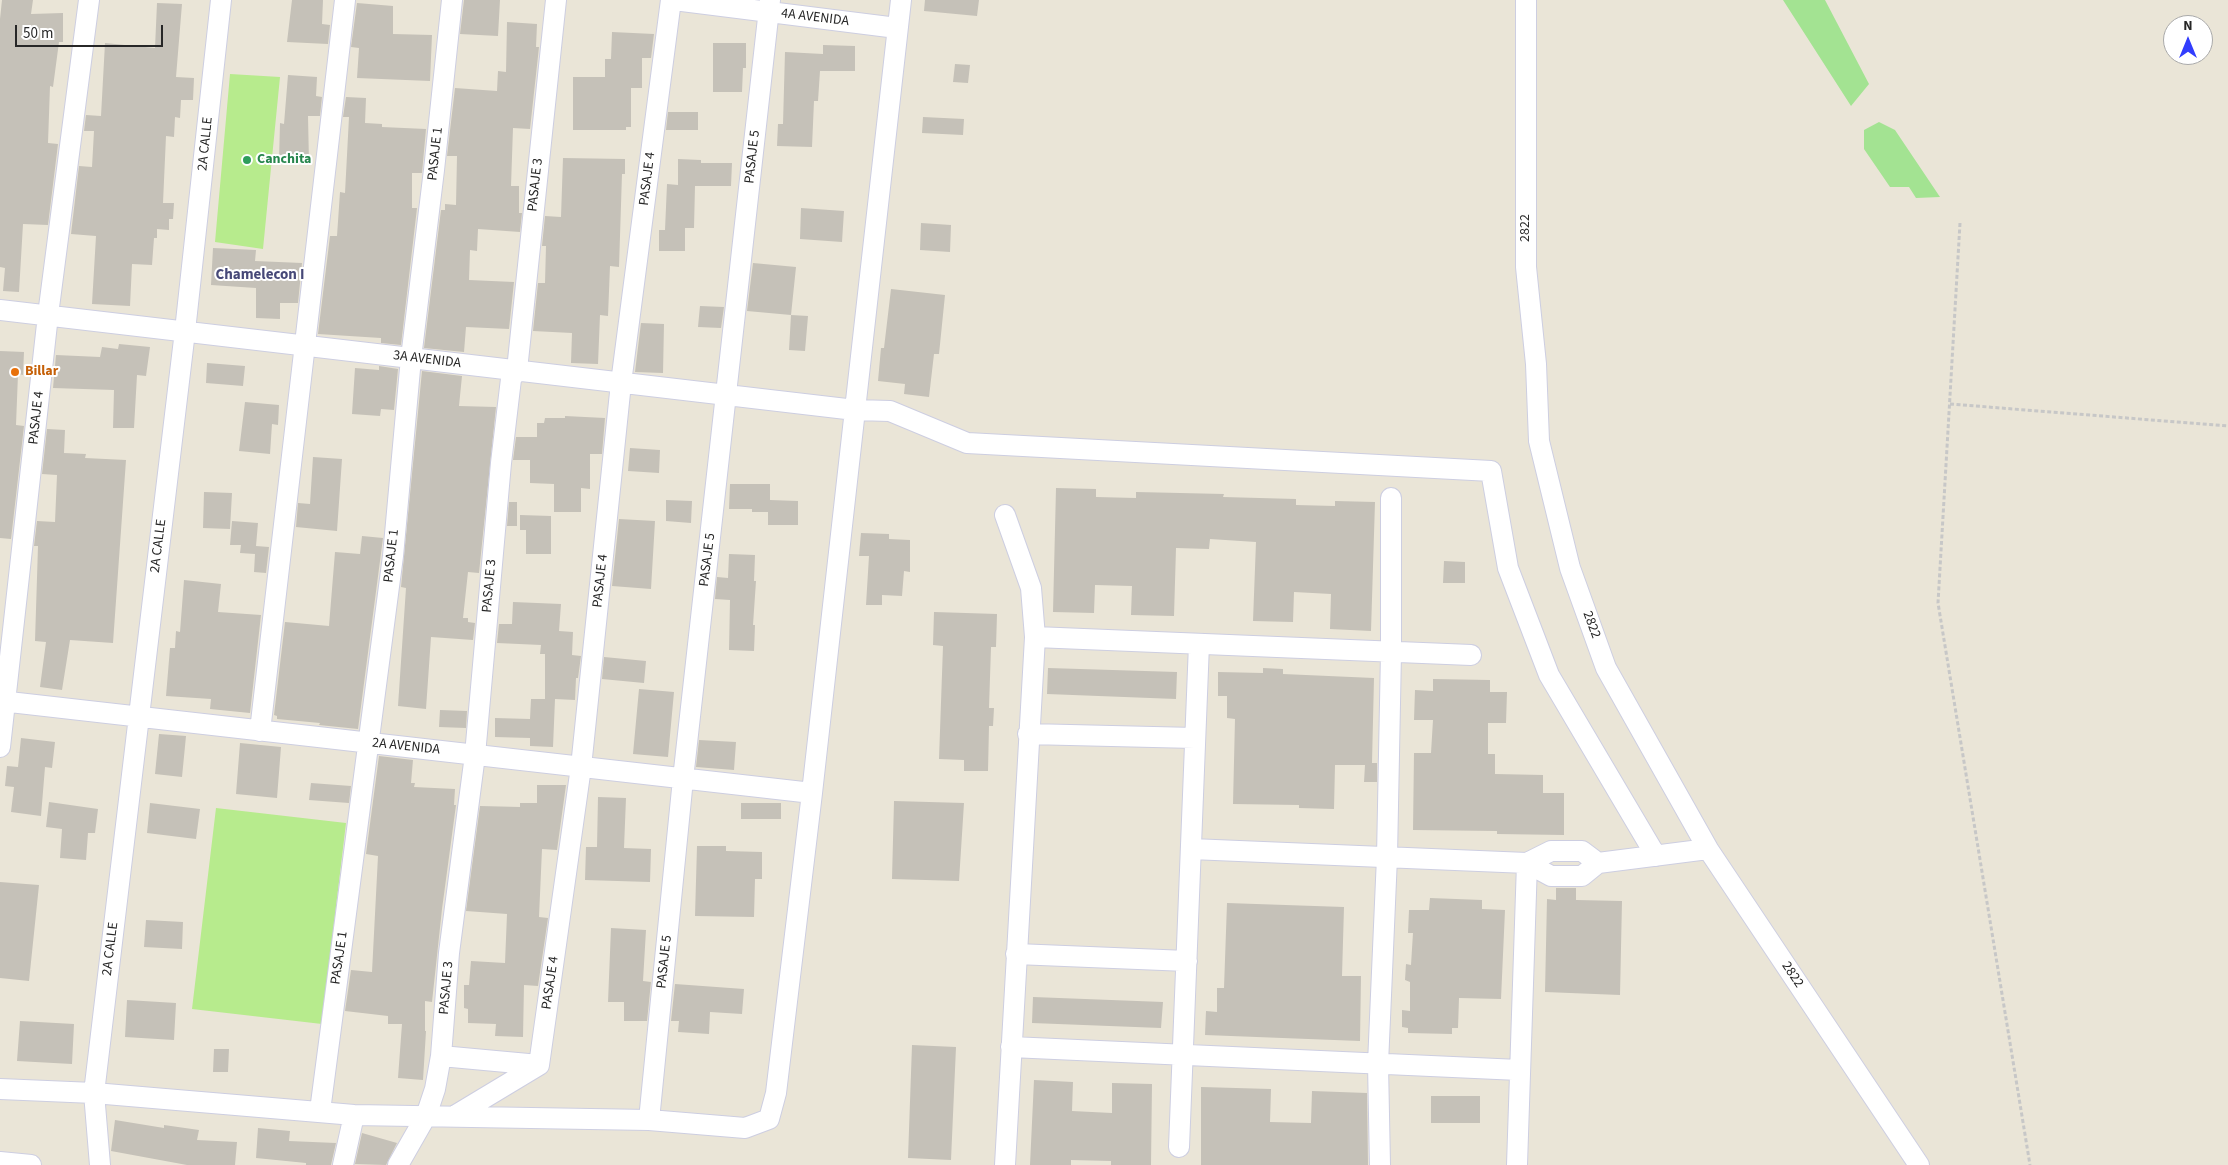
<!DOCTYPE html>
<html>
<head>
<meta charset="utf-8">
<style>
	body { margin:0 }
	#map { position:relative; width:2228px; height:1165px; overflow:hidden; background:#eae5d7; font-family:"Source Sans 3",sans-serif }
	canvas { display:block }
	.north { position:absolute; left:2163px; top:15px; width:50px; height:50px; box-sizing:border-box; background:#fff; border:1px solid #a9a9a9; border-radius:50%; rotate:0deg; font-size:14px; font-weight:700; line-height:20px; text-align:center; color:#272727 }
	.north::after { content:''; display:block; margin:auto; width:18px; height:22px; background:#323dfd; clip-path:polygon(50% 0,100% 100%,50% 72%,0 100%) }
	.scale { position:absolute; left:15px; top:25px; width:148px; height:22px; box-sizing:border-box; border:2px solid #272727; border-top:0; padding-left:6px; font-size:15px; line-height:18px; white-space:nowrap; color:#272727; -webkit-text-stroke:4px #fff; paint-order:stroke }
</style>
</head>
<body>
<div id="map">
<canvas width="2228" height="1165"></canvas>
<div class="north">N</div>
<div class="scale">50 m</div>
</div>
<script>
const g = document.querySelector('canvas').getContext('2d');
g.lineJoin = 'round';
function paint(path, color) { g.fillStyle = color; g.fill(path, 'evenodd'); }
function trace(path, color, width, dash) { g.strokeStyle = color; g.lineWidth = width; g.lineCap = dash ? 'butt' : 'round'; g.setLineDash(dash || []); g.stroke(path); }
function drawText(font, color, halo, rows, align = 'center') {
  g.font = font + ' "Source Sans 3",sans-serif'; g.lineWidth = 4; g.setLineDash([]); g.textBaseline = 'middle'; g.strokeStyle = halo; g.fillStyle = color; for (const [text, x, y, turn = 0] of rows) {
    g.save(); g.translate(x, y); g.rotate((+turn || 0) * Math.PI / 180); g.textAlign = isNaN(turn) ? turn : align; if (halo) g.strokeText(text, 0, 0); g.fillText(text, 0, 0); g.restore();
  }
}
paint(new Path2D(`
	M1783,0H1825L1869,84L1851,106Z
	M1879,122L1895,130L1940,197L1916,198L1909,187H1890L1864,149V130Z`), '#a3e392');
paint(new Path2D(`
	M230,74L280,77L263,249L215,242Z
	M216,808L346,823L322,1024L192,1009Z`), '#b7eb8d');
paint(new Path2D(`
	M2,0H33L31,14L63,13V42H59L53,87L50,86L48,143L58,144L48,225L23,224L19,292L3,291L5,268L0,267V19Z
	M292,0H323L322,24L330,25L328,44L287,42Z
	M464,0H500L498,36L460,34Z
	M925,0H979L977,16L924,11Z
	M157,3L182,4L176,77L194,78L193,100H181L180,118L175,117L174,137L166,136L163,203H174L173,219H169V230L157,229V238H154L152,265L132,264L130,306L92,304L96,236L71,234L79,166L92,167L94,131H84L86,115L101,116L105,43L155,48Z
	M357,3L393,6V34L432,35L430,81L357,78L359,48L351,47Z
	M507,22L537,24L536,47H539L530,129L513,128L511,186H519V213H522L520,232L478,229L477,251L470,250L469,280L514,282L509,329L466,327L464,352L424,348L441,210H445V204L456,205L457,156H447L455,88L497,91L498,71L506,72Z
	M612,32L654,34L651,58H642V88H631V127H626V130H573V77H605V59H611Z
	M713,43H746V68H743L742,92H713Z
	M823,45L855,46V71H820L818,101H814L812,147L777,146L778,124H783L785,52L823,54Z
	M955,64L970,65L968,83L953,82Z
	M288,75L317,77L316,96L322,97L320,116H308L309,163L279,162L280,123L284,124Z
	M346,97L366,98L365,123L382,124V127L426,129L422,173H412V208H417L401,345L381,343V338L318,334L330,236H337L340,192L345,193L349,117H343Z
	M668,112H698V130H666Z
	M923,117L964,119L963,135L922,133Z
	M563,158L625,159V174H622L619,267L610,266L608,316L600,315L598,364L571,363L572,333L533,331L538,283H545L546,246H542L545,216L561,217Z
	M678,159L701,160V163H732L731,186H695L694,228H685V251H659V230H665L667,184L678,185Z
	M801,208L844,211L842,242L800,239Z
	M921,223L951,225L950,252L920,250Z
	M213,248L256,250L255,261L302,263L298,303H280V319L256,318V288L211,285Z
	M753,263L796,267L791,315L747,311Z
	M891,289L945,295L939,354H934L929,397L904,394L905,384L878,381L881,348H884Z
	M700,306L724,307L721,328L698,327Z
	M791,315L808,316L805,351L789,350Z
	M641,323L664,324L663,373L635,372Z
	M119,344L150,347L146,376L137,375L134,428H113L114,390L53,388L56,355L100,357L102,347L118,349Z
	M0,351L24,352L23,375L18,374L16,425L24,426L11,539L0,538Z
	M207,363L245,366L243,386L206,383Z
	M379,366L398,369L394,410L381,409L380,416L352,414L355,368L379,370Z
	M422,371L462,376L459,406L496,407L479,573L468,572L463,618H468V622L475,623L473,640L431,637L426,709L398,706L406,588L401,587Z
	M245,402L279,405L278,425L272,424L270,454L239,451Z
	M565,416L605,418L602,454H590V489L581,488V512H554V484L530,483V460H513L516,437H537V423H544L545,418H565Z
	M47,429L65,430L64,453L86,454L85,458L126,460L113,643L70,640L62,690L40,687L46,642L35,641L38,546H34L37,521L55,522L57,475L42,474Z
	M630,448L660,450L659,473L628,471Z
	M313,457L342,459L337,531L296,527L298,503L310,504Z
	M730,484H770V500L798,501V525H768V512H752V509H729Z
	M1056,488L1096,489V497L1136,498V492L1224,494L1223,497L1296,499V505L1335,506V501L1375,502L1371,631L1330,629L1331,594L1294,592L1293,622L1253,621L1256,542L1210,539L1209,549L1176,548L1174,616L1131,615L1132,586L1095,585L1094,613L1053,612Z
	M204,492L232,493L230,529L203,528Z
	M666,500L692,501L691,523L666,521Z
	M509,502H517V526H507Z
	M520,515L551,516V554H526V530H520Z
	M619,519L655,521L651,589L612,586Z
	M232,521L258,523L256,546L269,547L266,573L254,572L255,554L240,553L241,545H230Z
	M861,533L889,534V539L910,540V572L904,571L902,596L882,595V605H866L869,556H859Z
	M362,536L383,538L358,729L319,725L320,723L277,719V716L274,715L285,622L329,626L335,552L360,554Z
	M729,554L755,555L754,581H756L753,625H755L754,651L729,650L730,600L715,599L717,577L728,578Z
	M1444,561L1465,562V583H1443Z
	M184,580L221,584L218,612L261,615L250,713L210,709L211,699L166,696L170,648H175L176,631L180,632Z
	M513,602L561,604L559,631L573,632L572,655L581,656L578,678H576L575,700L555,699L553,747L530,746V738L495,737V718L530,719L531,699H545V654H540L541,645L497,643L499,624H512Z
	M934,612L997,614L996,647H991L989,708H994L993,726H989L988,771H964V760L939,759L943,646L933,645Z
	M604,657L646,661L644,683L602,679Z
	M1048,668L1177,672L1176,699L1047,694Z
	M1263,668L1283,669V674L1374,678L1372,763H1377V782H1364L1365,765H1335L1334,809L1299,808V805L1233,804L1235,719L1227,718V696H1218V672L1263,673Z
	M1433,679L1490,680V692H1507L1506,723H1488V754H1495V774L1543,775V793H1564V835L1497,834V831L1413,830L1414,753H1431L1433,720H1414L1415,690L1433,691Z
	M639,689L674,692L668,757L633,754Z
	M440,710L467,711L466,728L439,727Z
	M159,734L186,736L182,777L155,774Z
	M21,738L55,742L52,768L45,767L41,816L11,812L14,787L5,786L7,766L18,767Z
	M699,740L736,742L734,770L696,767Z
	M240,743L281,747L277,798L236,794Z
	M379,756L413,760L411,783H415L414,787L455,789L454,805H456L442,909L432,1002L425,1001V1031H426L423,1080L398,1078L402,1024H388V1016L345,1011L351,970L372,972L378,856L366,854Z
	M311,783L351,786L349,803L309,800Z
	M537,785H566L557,850L542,849L539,917L548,918L538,986L524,985L523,1037L495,1036L496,1024L468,1023V1009L464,1008V985H469L471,961L505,963L507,914L466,911L480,806L520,807V803H537Z
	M598,797L626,798L624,848L651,849L650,882L585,880L586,847H597Z
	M894,801L964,803L959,881L892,879Z
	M49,802L98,809L95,833H88L86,860L60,858L62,829L46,827Z
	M150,803L200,809L196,839L147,833Z
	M741,803H781V819H741Z
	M697,846H726V851L762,852V879H755L754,917L695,916Z
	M0,882L39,885L29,981L0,978Z
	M1556,888H1576V900L1622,901L1620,995L1545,992L1547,899L1556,900Z
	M1430,898L1482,900V909L1505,910L1501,999L1459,998L1458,1028H1452V1034L1408,1033V1028L1402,1027V1010L1410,1011V982L1405,980L1406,964L1411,965L1413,933H1408L1409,910H1429Z
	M1227,903L1344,907L1342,976H1361L1360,1041L1205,1035L1206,1011L1217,1012V988H1224Z
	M146,920L183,922L182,949L144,947Z
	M611,928L646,930L643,981L651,982L647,1021H624V1002H608Z
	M675,984L744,989L742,1014L710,1012L709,1034L678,1032L679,1021H671Z
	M1033,997L1163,1002L1161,1028L1032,1023Z
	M127,1000L176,1003L174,1040L125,1037Z
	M20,1021L74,1024L72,1064L17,1061Z
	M912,1045L956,1047L951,1160L908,1158Z
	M214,1049H229L228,1072H213Z
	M1034,1080L1073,1082L1072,1111L1112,1113V1083L1152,1084L1151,1165H1111V1161L1071,1160V1165H1030Z
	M1201,1087L1271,1089L1270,1122L1311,1123L1312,1091L1367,1093L1368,1165H1201Z
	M1431,1096H1480V1123H1431Z
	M115,1120L164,1128V1125L199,1130L197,1140L237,1142L235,1165H187L111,1151Z
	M258,1128L290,1131L289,1141L336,1143L331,1165H306V1163L256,1158Z
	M362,1133L397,1143L386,1165L355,1164Z`), '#c5c1b8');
const minor = new Path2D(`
	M674,0L897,28
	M1526,0V267L1536,364L1539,441L1570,568L1606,668L1708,849L1919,1165
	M0,310L855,410L890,411L967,443L1491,471L1508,568L1549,675L1656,856
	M1035,637L1471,655
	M0,701L812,793
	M260,731L345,0
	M1028,734L1195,738
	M0,747L48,315L89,0
	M1191,849L1527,863L1551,876H1582L1598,863L1708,849
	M1527,863L1551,851H1582L1598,863
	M1016,954L1187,961
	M1011,1047L1519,1070
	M441,1056L539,1065
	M0,1089L94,1093L354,1115L649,1120L745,1128L769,1119L776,1093L812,793L901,0
	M320,1111L393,556L411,358L434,170L452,0
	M456,1115L539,1065L581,767L621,383L671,0
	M649,1120L683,779L770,0
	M1179,1147L1199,644
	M0,1162L31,1165
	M100,1165L94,1093L185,331L221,0
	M343,1165L354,1115
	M398,1165L426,1116L435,1089L441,1056L449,953L475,755L501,463L511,379L517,370L556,0
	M1005,1165L1035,637L1031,588L1005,515
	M1380,1165L1378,1064L1387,857L1391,652V498
	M1517,1165L1527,863`);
trace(minor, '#cdcee1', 22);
trace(new Path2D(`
	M1960,223L1938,603L2030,1165
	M1950,404L2228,426`), '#c7c7c7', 3, [4, 2.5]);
trace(minor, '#fff', 20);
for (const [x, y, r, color] of [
	[247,160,5,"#2e9e5b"],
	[15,372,5,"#e8710a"]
]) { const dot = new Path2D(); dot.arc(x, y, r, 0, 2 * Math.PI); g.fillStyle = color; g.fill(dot); trace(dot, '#fff', 2); }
drawText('14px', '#272727', '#fff', [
	["4A AVENIDA",815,18,7],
	["2A CALLE",206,144,-84],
	["PASAJE 1",436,154,-84],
	["PASAJE 5",753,157,-84],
	["PASAJE 4",648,179,-83],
	["PASAJE 3",536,185,-84],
	["2822",1526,228,-90],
	["3A AVENIDA",427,360,7],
	["PASAJE 4",37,418,-84],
	["2A CALLE",159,546,-83],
	["PASAJE 1",392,556,-84],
	["PASAJE 5",708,560,-83],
	["PASAJE 4",601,581,-84],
	["PASAJE 3",490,586,-85],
	["2822",1591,625,70],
	["2A AVENIDA",406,747,6],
	["2A CALLE",111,949,-83],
	["PASAJE 1",340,958,-82],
	["PASAJE 5",665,962,-84],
	["2822",1792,975,56],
	["PASAJE 4",551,983,-82],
	["PASAJE 3",447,988,-85]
]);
drawText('bold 14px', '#27864d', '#fff', [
	["Canchita",257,160]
], 'left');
drawText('bold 14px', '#c56008', '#fff', [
	["Billar",25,372]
], 'left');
drawText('bold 15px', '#474978', '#fff', [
	["Chamelecon I",260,276]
]);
</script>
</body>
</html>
